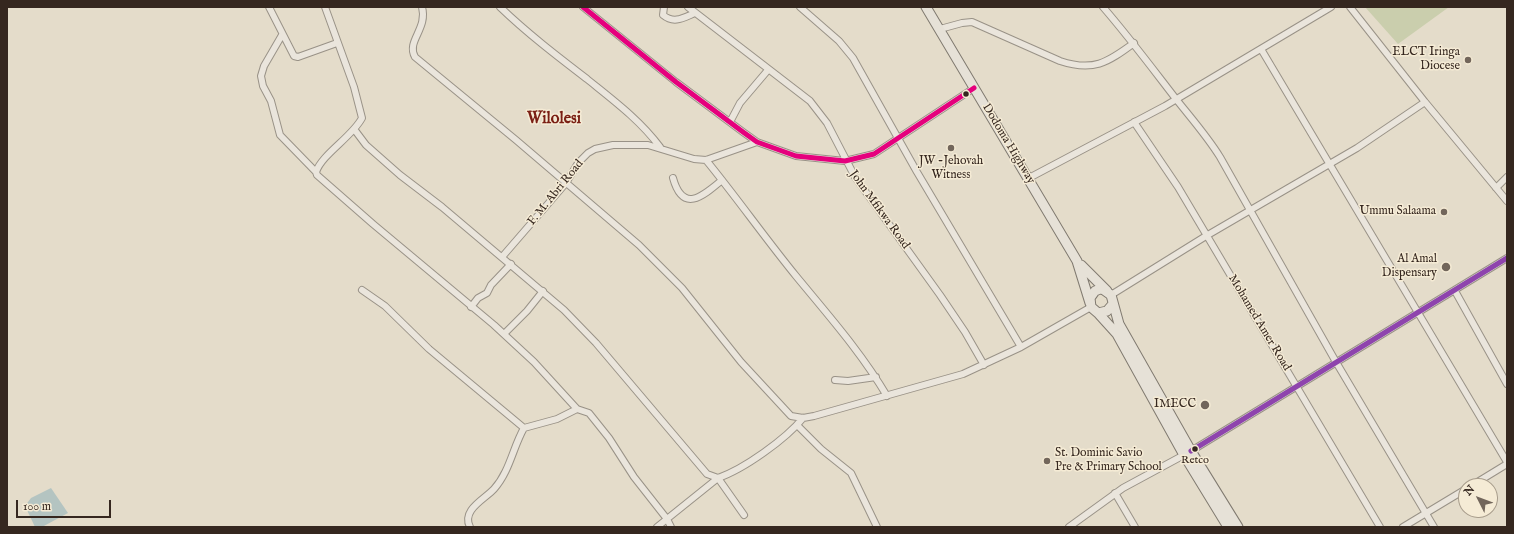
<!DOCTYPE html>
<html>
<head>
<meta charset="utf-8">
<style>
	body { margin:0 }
	#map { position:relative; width:1514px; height:534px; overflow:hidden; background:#e4dcca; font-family:"IM FELL English",serif }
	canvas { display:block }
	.frame { position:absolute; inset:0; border:8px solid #35271f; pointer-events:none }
	.north { position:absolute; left:1458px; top:478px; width:40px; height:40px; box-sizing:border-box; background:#f5ebd5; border:1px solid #a89d8c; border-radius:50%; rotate:312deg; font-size:11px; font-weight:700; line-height:16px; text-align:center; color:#35271f }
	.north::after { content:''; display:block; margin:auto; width:14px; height:18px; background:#72665b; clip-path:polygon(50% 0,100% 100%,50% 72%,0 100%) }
	.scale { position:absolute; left:16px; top:500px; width:95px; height:18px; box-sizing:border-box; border:2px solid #35271f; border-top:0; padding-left:5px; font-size:12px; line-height:14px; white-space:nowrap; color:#35271f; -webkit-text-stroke:3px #f5ebd5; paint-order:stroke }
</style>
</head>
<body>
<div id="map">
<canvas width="1514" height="534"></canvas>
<div class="frame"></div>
<div class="north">N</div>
<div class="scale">100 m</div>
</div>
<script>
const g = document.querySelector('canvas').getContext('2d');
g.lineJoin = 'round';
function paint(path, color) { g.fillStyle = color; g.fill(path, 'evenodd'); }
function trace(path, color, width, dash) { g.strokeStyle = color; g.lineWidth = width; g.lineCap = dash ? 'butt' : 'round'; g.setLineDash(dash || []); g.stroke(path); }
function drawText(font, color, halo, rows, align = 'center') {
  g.font = font + ' "IM FELL English",serif'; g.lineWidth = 3; g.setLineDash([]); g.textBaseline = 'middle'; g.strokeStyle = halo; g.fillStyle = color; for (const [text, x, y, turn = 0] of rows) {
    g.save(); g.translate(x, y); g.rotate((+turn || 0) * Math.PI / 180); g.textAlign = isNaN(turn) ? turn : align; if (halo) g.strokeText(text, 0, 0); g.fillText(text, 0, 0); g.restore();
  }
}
paint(new Path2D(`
	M1365,7H1449L1398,44Z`), '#cacead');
paint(new Path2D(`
	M51,488L68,513L42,527H35L25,506L31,498Z`), '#b4c4c1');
const minor = new Path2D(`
	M269,7L294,56L298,57L337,43
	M325,7L354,87L362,118C352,137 322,154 316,172L317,175L373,224L494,325L534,362L577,409L589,413L609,438L634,477L667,519L671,527
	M422,7C428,29 406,41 415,57L516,140L639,245L682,288L741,362L791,416L803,418L814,416L963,374L1021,347L1091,307
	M500,7C527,33 557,56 587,79C613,100 640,120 660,147
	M583,7L676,82L743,132L757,142L796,156L845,161L874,154L974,88
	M664,7L663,15C674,24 683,18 695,13
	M688,7L810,101L827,123L855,177L940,295L965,332L984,365
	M800,7L839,41L853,58L917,172L1021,347
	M1103,7C1129,37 1152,68 1176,99C1191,118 1207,136 1220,157L1336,362L1434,527
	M1350,7L1425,102L1507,201
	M940,29L962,23L972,22L1060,61C1093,72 1107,63 1134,43
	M282,35L264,66L261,76L263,86L271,101L280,135L316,172
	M1261,49L1507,462
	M730,122L740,103L768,70
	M1134,122L1178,187L1380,527
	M354,129L366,145L400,175L442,207L564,310L596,343L707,474L718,478C744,469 786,439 803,418
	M706,160C737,198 765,238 796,276C828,315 861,352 887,396
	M673,178C683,214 703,196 722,180
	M1029,178L1165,106L1331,7
	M1496,188L1507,177
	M502,257L566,183L578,163L588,153L595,149L613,145H648L694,159L706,160L757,142
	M362,290L385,306L429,349L524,428
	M1455,291L1507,384
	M1111,295L1206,236L1357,148L1425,102
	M471,307L478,298L487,293L491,285L511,264
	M504,334L527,311L543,291
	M835,380L848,381L876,377
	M797,425L821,449L851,473L877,527
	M1191,451L1507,258
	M1471,486L1507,464
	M1115,493L1135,527
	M470,527C461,510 485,499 494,489C510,471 513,447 524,428L557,419L577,409
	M657,527L718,478L744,515
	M1069,527L1123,488L1184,455
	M1403,527L1466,489`);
const highway = new Path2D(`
	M926,7L1077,261L1090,303
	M1081,265L1107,291
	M1113,304L1107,311L1098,313L1091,307L1090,298L1095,291L1100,289L1104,290L1111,295L1119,324L1191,451L1238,527
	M1098,313L1117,334L1184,455L1228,527`);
trace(minor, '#999287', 8);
trace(highway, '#807a70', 11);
trace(minor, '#eae5dc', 6);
trace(highway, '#e6e1d7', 9);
trace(new Path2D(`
	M583,7L676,82L743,132L757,142L796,156L845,161L874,154L974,88`), '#e5007d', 5);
trace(new Path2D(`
	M1191,451L1507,258`), '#8e44ad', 5);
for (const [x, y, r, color] of [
	[1468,60,4,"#72665b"],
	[966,94,3.5,"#35271f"],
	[951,148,4,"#72665b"],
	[1444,212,4,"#72665b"],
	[1446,267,5,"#72665b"],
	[1205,405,5,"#72665b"],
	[1195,449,3.5,"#35271f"],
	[1047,461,4,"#72665b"]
]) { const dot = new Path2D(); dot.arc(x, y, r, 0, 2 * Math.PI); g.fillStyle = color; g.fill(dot); trace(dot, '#f5ebd5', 1.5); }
drawText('11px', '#35271f', '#f5ebd5', [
	["Retco",1195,461]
]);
drawText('12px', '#35271f', '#f5ebd5', [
	["ELCT Iringa",1460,53],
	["Diocese",1460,67],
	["JW -Jehovah",951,162,"center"],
	["Witness",951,176,"center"],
	["Ummu Salaama",1436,212],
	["Al Amal",1437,260],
	["Dispensary",1437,274],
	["IMECC",1196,405],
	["St. Dominic Savio",1055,454,"left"],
	["Pre & Primary School",1055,468,"left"]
], 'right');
drawText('12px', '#35271f', '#f5ebd5', [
	["Dodoma Highway",1008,144,59],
	["F. M. Abri Road",556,193,-51],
	["John Mfikwa Road",879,210,54],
	["Mohamed Amer Road",1259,323,59]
]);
drawText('bold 16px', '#7a1f14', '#f5ebd5', [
	["Wilolesi",554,120]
]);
</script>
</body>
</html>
